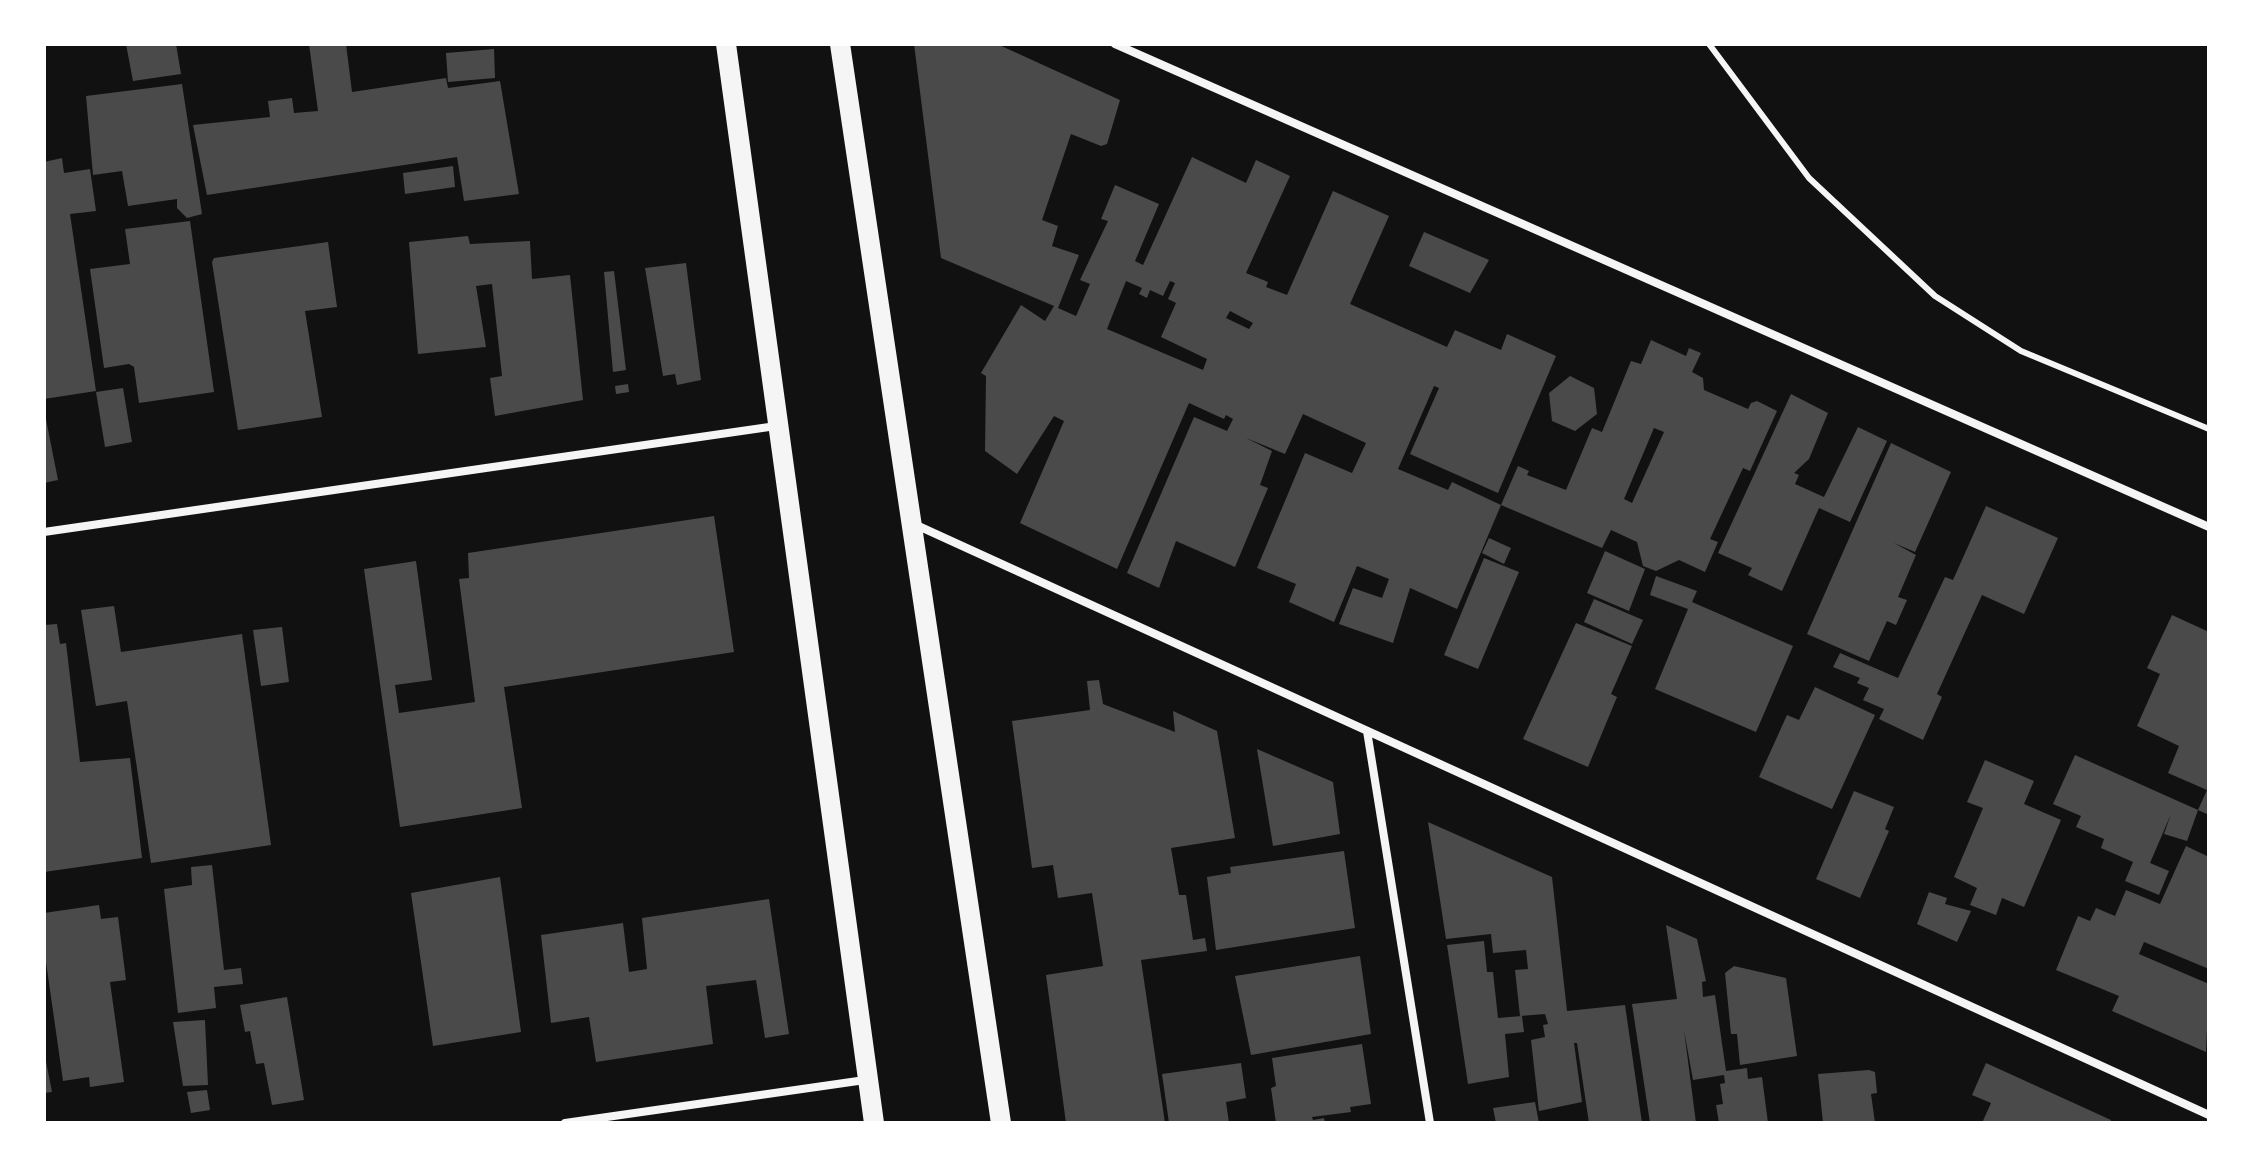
<!DOCTYPE html>
<html>
<head>
<meta charset="utf-8">
<style>
	body { margin:0 }
	#map { position:relative; width:2253px; height:1167px; overflow:hidden; background:#111; font-family:Jost,sans-serif }
	canvas { display:block }
	.frame { position:absolute; inset:0; border:46px solid #fff; pointer-events:none }
</style>
</head>
<body>
<div id="map">
<canvas width="2253" height="1167"></canvas>
<div class="frame"></div>
</div>
<script>
const g = document.querySelector('canvas').getContext('2d');
g.lineJoin = 'round';
function paint(path, color) { g.fillStyle = color; g.fill(path, 'evenodd'); }
function trace(path, color, width, dash) { g.strokeStyle = color; g.lineWidth = width; g.lineCap = dash ? 'butt' : 'round'; g.setLineDash(dash || []); g.stroke(path); }
paint(new Path2D(`
	M126,44H176L181,74L133,81Z
	M309,44H346L352,92L446,78L448,88L500,81L519,194L464,201L457,157L207,195L193,125L270,117L268,101L292,98L294,113L318,111Z
	M914,44H997L1120,100L1107,144L1101,146L1071,134L1042,220L1058,226L1052,246L1079,255L1058,308L1076,316L1090,284L1080,280L1108,221L1101,219L1115,185L1159,204L1135,261L1143,265L1192,157L1246,183L1256,160L1290,176L1246,273L1268,282L1266,287L1287,295L1333,191L1389,216L1350,304L1447,347L1455,330L1501,350L1507,334L1556,356L1498,493L1410,454L1439,388L1434,386L1398,469L1448,490L1452,482L1501,505L1457,609L1410,588L1393,643L1339,624L1353,588L1382,598L1389,579L1357,566L1334,622L1289,602L1296,584L1257,568L1305,453L1352,473L1366,443L1303,414L1285,454L1246,438L1272,451L1260,485L1268,488L1235,567L1176,541L1159,588L1127,573L1194,417L1227,431L1233,419L1226,415L1224,419L1189,403L1117,569L1020,523L1064,421L1054,416L1017,474L985,451L986,376L981,373L1021,305L1045,321L1054,306L941,258ZM1126,281L1142,288L1139,294L1147,298L1150,290L1163,296L1170,281L1175,283L1168,299L1176,303L1161,337L1207,359L1203,370L1107,329ZM1230,311L1253,323L1249,329L1226,318Z
	M494,49L495,78L448,82L446,53Z
	M182,84L202,214L187,218L177,208V199L128,206L122,171L93,175L86,96Z
	M62,158L64,173L90,169L96,211L70,214L96,391L44,399V162Z
	M453,166L455,187L405,194L403,173Z
	M190,221L214,392L139,403L134,367L129,364L104,368L90,269L130,264L125,229Z
	M1424,232L1489,260L1470,293L1409,266Z
	M468,236L470,244L530,241L532,279L570,275L583,400L495,416L490,378L502,376L492,284L476,286L486,347L418,354L409,242Z
	M328,242L337,307L305,311L322,417L238,430L212,262L214,258Z
	M686,263L701,380L677,385L675,374L663,376L645,268Z
	M614,271L626,370L613,372L604,272Z
	M1651,340L1686,356L1689,348L1701,353L1692,372L1703,378L1704,390L1748,409L1751,403L1757,401L1777,411L1750,471L1743,468L1710,539L1718,542L1705,572L1679,560L1656,571L1643,566L1637,542L1611,530L1602,548L1501,505L1518,466L1529,471L1527,475L1566,490L1592,428L1602,432L1631,361L1641,364ZM1654,428L1664,432L1632,503L1624,499Z
	M1570,376L1594,388L1597,414L1575,431L1552,421L1549,393Z
	M628,384L629,392L616,394L615,386Z
	M123,388L132,442L105,447L96,392Z
	M1791,394L1828,413L1809,459L1794,473L1799,475L1795,484L1824,497L1858,427L1887,441L1850,522L1819,508L1782,591L1748,575L1752,568L1718,553Z
	M44,409L58,480L44,483Z
	M1891,443L1951,472L1915,552L1894,543L1916,555L1898,597L1907,600L1896,625L1887,621L1869,661L1807,634Z
	M1986,506L2058,538L2024,614L1982,595L1937,694L1942,697L1923,740L1879,719L1884,709L1863,700L1869,688L1857,683L1860,678L1833,667L1840,653L1898,678L1945,577L1953,580Z
	M714,516L734,652L504,687L522,808L400,827L364,569L416,561L432,680L395,685L399,713L475,702L459,579L469,578L468,553Z
	M1489,538L1511,548L1504,564L1482,553Z
	M1605,551L1645,569L1629,611L1587,593Z
	M1484,558L1519,572L1478,669L1444,655Z
	M1656,576L1697,591L1692,602L1793,646L1756,732L1655,689L1688,609L1650,595Z
	M1594,599L1643,620L1632,644L1584,622Z
	M114,606L121,652L242,634L271,845L151,863L127,701L96,706L81,610Z
	M2172,615L2209,632V815L2198,810L2187,841L2164,834L2171,814L2150,863L2169,871L2159,895L2125,881L2133,862L2101,848L2104,839L2076,827L2081,816L2053,804L2075,755L2198,810L2207,790L2168,773L2179,746L2137,726L2160,674L2147,668Z
	M1576,623L1632,646L1611,694L1617,697L1588,767L1523,739Z
	M57,624L60,644L66,643L80,762L130,758L142,858L44,872V625Z
	M282,627L289,682L261,686L253,630Z
	M1099,680L1103,704L1175,732L1173,711L1217,731L1235,838L1171,848L1179,895H1186L1193,940L1205,938L1207,951L1141,960L1165,1123H1066L1046,975L1103,966L1092,893L1058,898L1053,865L1032,868L1012,721L1090,710L1087,681Z
	M1815,687L1875,715L1832,809L1759,777L1787,715L1799,720Z
	M1257,749L1333,782L1340,834L1273,846Z
	M1985,760L2034,781L2024,804L2061,820L2024,907L2002,898L1996,915L1970,905L1977,888L1954,877L1983,808L1967,802Z
	M1854,791L1894,807L1885,829L1889,831L1860,898L1816,879Z
	M1428,822L1552,877L1567,1011L1625,1005L1642,1123H1589L1577,1043H1574L1582,1102L1539,1111L1531,1040L1545,1037L1543,1025L1548,1024L1545,1014L1520,1016L1515,970L1528,969L1526,950L1493,953L1491,934L1446,939Z
	M2186,846L2209,857V969L2144,942L2139,954L2209,984L2206,1052L2112,1011L2119,996L2056,970L2078,916L2090,921L2096,908L2115,916L2126,890L2160,904Z
	M1344,851L1355,928L1216,950L1207,877L1231,873L1230,867Z
	M212,865L224,970L241,968L243,984L214,987L216,1008L178,1013L164,889L192,885L191,867Z
	M500,877L521,1032L433,1046L411,893Z
	M1929,892L1947,898L1945,904L1971,911L1957,942L1917,924Z
	M769,899L789,1034L765,1038L756,980L706,986L713,1044L596,1062L589,1017L551,1023L541,935L623,923L629,972L647,969L642,918Z
	M99,905L101,919L118,917L126,980L110,982L124,1082L90,1087L89,1077L63,1081L44,948V913Z
	M1666,925L1697,939L1706,981L1702,982L1703,997L1715,995L1726,1071L1747,1068L1748,1079L1762,1077L1768,1123H1719L1716,1105L1723,1104L1720,1084L1725,1083L1724,1075L1693,1080L1684,1030L1696,1123H1650L1632,1004L1677,999Z
	M1484,941L1487,972H1493L1498,1018L1522,1016L1524,1032L1505,1034L1509,1077L1468,1084L1447,945Z
	M1360,956L1371,1034L1251,1055L1235,976Z
	M1734,966L1786,978L1797,1056L1740,1065L1737,1034H1731L1725,973Z
	M287,997L304,1100L272,1105L264,1063L256,1064L250,1031L245,1032L240,1005Z
	M205,1020L208,1085L183,1086L173,1022Z
	M1362,1044L1371,1104L1350,1107L1351,1112L1312,1117L1313,1120L1324,1118L1325,1123H1276L1271,1088L1276,1086L1272,1058Z
	M44,1051L52,1092L44,1093Z
	M1241,1063L1246,1098L1226,1102L1229,1123H1169L1162,1074Z
	M1986,1063L2111,1120V1123H1982L1991,1103L1972,1095Z
	M1869,1070L1875,1072L1877,1093L1871,1094L1875,1123H1823L1818,1074Z
	M207,1090L210,1110L191,1113L187,1092Z
	M1535,1102L1539,1123H1496L1493,1108Z`), '#4a4a4a');
trace(new Path2D(`
	M1709,44L1809,178L1935,296L2021,351L2209,429`), '#f5f5f5', 6);
trace(new Path2D(`
	M1115,44L2209,527
	M914,524L2209,1115
	M44,532L776,426
	M1367,731L1430,1123
	M565,1123L865,1080`), '#f5f5f5', 8);
trace(new Path2D(`
	M726,44L874,1123
	M840,44L1001,1123`), '#f5f5f5', 20);
</script>
</body>
</html>
